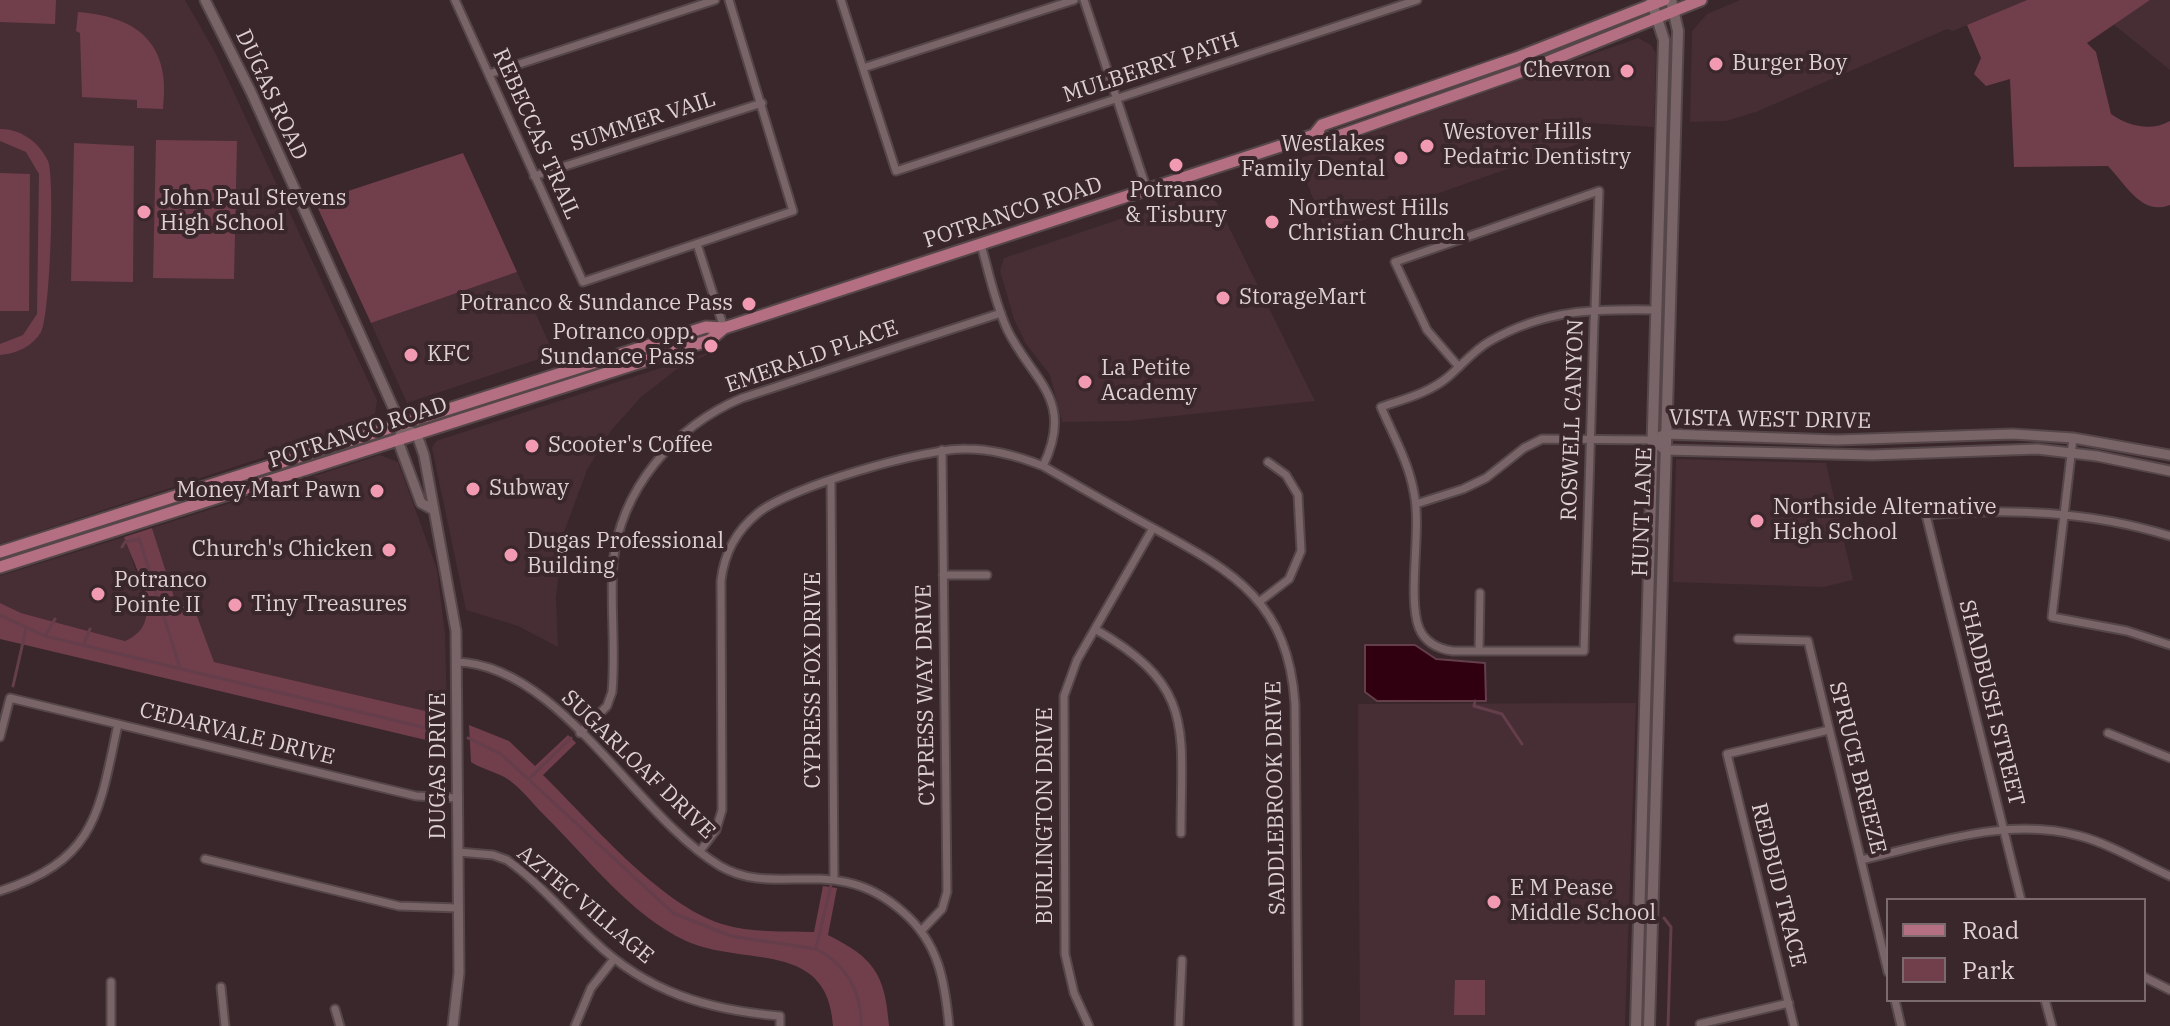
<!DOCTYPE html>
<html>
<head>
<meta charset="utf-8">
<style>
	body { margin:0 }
	#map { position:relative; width:2170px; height:1026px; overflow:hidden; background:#39272b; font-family:"IBM Plex Serif",serif }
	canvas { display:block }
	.legend { position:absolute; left:1886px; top:898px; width:260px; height:104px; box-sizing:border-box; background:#39272b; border:2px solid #7b6b6e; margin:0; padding:10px 14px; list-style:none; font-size:24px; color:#ddd0d3 }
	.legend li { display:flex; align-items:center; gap:16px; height:40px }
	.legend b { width:40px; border:2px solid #7b6b6e }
</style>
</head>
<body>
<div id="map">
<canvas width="2170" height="1026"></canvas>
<ul class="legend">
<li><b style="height:10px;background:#b47082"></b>Road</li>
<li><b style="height:22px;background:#713e4c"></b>Park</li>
</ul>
</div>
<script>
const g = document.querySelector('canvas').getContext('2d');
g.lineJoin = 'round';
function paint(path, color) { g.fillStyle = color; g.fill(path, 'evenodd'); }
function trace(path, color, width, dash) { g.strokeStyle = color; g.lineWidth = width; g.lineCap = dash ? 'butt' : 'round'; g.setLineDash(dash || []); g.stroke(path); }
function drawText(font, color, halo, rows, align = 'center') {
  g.font = font + ' "IBM Plex Serif",serif'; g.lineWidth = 8; g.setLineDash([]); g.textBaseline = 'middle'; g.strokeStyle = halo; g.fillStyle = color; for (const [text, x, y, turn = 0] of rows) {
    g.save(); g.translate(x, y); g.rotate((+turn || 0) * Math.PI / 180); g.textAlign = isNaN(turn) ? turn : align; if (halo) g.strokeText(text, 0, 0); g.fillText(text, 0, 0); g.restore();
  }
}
paint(new Path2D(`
	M0,0H185L215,52L377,400L374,421L0,544Z
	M1740,0H2027L1953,31L1947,29L1756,112L1726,121L1690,122L1692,31L1707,14Z
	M2150,0H2170V70L2113,24Z
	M1638,38L1651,45L1656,53L1654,127L1589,123L1578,144L1326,233L1298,159Z
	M1210,189L1315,401L1128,421L1062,422L1050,375L1026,344L1014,319L1000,271L1004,258Z
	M517,272L554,354L407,403L371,323Z
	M719,349L677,369L640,398L610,432L587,470L563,535L556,597L558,647L518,626L466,610L432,448L436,441Z
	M380,455L398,462L437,569L445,634L447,716L214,662L183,604L176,603L152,528Z
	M1676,459L1826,463L1853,580L1823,587L1673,582Z
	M124,537L148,605V621L136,637L125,641L21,613L0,603V576Z
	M1636,703L1625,1026H1360L1358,704Z`), '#472e35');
paint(new Path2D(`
	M0,0H56L55,24L0,22Z
	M2027,0H2150L2087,43L2096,52L2111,114C2128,126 2151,132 2170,121V205C2142,216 2126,185 2108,166L2014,167L2010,79L1986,86L1974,74L1981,58L1967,25Z
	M78,12C140,17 171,45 163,109L137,108V100L82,97L80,33L76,31Z
	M0,129C21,129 39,142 48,161C55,178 50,317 41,332C33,346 16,354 0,355V344L23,335L37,314L39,174L26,152L0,141Z
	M156,140L237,141L234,279L153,278Z
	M74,143L134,146L133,282L71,281Z
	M463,153L517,272L371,323L315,202Z
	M0,173L30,174L29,311H0Z
	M152,528L176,603L195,611L214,662L447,716V745L0,639V603L21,613L125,641C169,623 135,569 124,537Z
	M469,725L509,741L535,766L568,735L576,743L543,775C591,822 659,904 722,924C751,933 784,931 814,932L823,886L837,888L828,935C874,958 885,974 889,1026H833C828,939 744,967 686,941C630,915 587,857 544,815C533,804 522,789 509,780C498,772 483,770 471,762Z
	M1455,980H1485V1015H1454Z`), '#713e4c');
const water = new Path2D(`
	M1365,645H1415L1436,659L1485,663L1486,701H1377L1365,692Z`);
paint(water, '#300011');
trace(water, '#643e4b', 2);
trace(new Path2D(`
	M139,538L180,668
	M122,547L125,542L139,539
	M0,615L45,636L447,733
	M45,636L55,619
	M84,644L90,629
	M13,686L26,629
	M1475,701L1474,706L1502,714L1522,744
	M468,738L501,754L673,913L731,936L816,949C846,964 862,992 861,1026
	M529,779L571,738
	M1664,918L1671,927L1668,1026
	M816,948L831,885`), '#643e4b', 3);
const minor = new Path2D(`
	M455,0L583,282L793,211L729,0
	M841,0L896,171L1417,0
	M1084,0L1147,190
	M863,68L1074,0
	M489,74L715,0
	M534,176L762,103
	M697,244L724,328
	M981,245C989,273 995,303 1007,329C1031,380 1076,398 1043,466
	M1459,367L1427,330L1395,262L1599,191L1595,309L1594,322L1584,651H1453C1438,649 1425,642 1419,628C1407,597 1422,529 1414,493C1409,463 1393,435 1381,407C1404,399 1429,393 1448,377C1462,365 1474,350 1490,341C1546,309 1595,309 1657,310
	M2073,438L2052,617L2127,631L2170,645
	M831,482L834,877
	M1416,504L1463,489L1486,478L1524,448L1542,439L1652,440
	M943,575H987
	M1259,602L1289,579L1301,551L1298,495L1286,475L1268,462
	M1095,629C1196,687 1181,728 1181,833
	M1738,639L1808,641L1888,972
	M1479,651L1480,593
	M457,662C560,665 636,816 720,866C776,899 836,852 903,912C939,943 945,982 949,1026
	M580,733L607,706L612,692C616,649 610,606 613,564C620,489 675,426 742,398L1001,313
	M2108,733L2170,758
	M0,737L10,698L416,796L458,798
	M700,851L716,830L722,810L721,581C724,554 737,530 758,513C789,487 925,448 966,449C993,449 1018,456 1043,466C1080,487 1117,509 1155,529C1236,573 1288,603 1295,704L1298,1026
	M458,852L493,855L507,860C540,883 565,914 594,941C647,992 708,1010 780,1016V1026
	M205,859L399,906L458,908
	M1861,860C1932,844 2007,816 2080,836C2110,844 2141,863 2170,876
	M0,891C96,860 99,813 118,724
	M2021,900L1926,515C2009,508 2090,511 2170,536
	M921,931L942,909L947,892L942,450
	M2144,977L2170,990
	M221,987L225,1026
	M1895,1000L1901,1026
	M2045,1000L2052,1026
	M335,1009L340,1026
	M1700,1024L1789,1003
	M111,1026V982
	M575,1026L591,988L614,959
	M1089,1026L1074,993L1065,954L1064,696L1077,660L1153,528
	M1179,1026L1182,960
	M1794,1026L1727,754L1829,730`);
const tertiary = new Path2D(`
	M205,0L251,92L401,425
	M401,425L417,435L424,455L456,631L459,973L453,1026
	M400,435L398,441L421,503L432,509
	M1652,440L1665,450L1872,455L2037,449L2097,456L2170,471
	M1652,440L1666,434L1837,440L2013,434L2073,438L2170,455`);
const secondary = new Path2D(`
	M1636,1026L1664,40L1651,0
	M1649,1026L1678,31L1671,0`);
const primary = new Path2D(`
	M1314,135L1322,125L1516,58L1664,0
	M0,552L706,327L724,328L1314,135L1330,139L1537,66L1701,0
	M0,567L710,340L724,328`);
trace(minor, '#554649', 11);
trace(tertiary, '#554649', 13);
trace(secondary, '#554649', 14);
trace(primary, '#554649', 15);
trace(minor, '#796468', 7);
trace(tertiary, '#796468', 9);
trace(secondary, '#796468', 10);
trace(primary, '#b47082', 11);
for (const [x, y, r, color] of [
	[1716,64,8,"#f19ab1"],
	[1627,71,8,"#f19ab1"],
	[1427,146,8,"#f19ab1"],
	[1401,158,8,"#f19ab1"],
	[1176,165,8,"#f19ab1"],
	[144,212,8,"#f19ab1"],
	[1272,222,8,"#f19ab1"],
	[1223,298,8,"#f19ab1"],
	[749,304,8,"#f19ab1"],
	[711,346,8,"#f19ab1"],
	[411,355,8,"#f19ab1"],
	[1085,382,8,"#f19ab1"],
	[532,446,8,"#f19ab1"],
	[473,489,8,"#f19ab1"],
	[377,491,8,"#f19ab1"],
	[1757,521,8,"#f19ab1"],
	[389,550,8,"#f19ab1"],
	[511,555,8,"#f19ab1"],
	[98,594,8,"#f19ab1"],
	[235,605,8,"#f19ab1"],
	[1494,902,8,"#f19ab1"]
]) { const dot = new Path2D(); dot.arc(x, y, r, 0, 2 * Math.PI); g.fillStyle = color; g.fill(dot); trace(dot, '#39272b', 3); }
drawText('22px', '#ddd0d3', '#39272b', [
	["Burger Boy",1732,64],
	["Chevron",1611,71,"right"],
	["Westover Hills",1443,133],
	["Pedatric Dentistry",1443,158],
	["Westlakes",1385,145,"right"],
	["Family Dental",1385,170,"right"],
	["Potranco",1176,191,"center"],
	["& Tisbury",1176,216,"center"],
	["John Paul Stevens",160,199],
	["High School",160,224],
	["Northwest Hills",1288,209],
	["Christian Church",1288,234],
	["StorageMart",1239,298],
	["Potranco & Sundance Pass",733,304,"right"],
	["Potranco opp.",695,333,"right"],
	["Sundance Pass",695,358,"right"],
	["KFC",427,355],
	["La Petite",1101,369],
	["Academy",1101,394],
	["Scooter's Coffee",548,446],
	["Subway",489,489],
	["Money Mart Pawn",361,491,"right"],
	["Northside Alternative",1773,508],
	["High School",1773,533],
	["Dugas Professional",527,542],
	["Building",527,567],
	["Church's Chicken",373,550,"right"],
	["Potranco",114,581],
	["Pointe II",114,606],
	["Tiny Treasures",251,605],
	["E M Pease",1510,889],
	["Middle School",1510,914]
], 'left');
drawText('22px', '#ddd0d3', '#39272b', [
	["MULBERRY PATH",1151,68,-18],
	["DUGAS ROAD",271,95,65],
	["SUMMER VAIL",643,122,-18],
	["REBECCAS TRAIL",536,134,66],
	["POTRANCO ROAD",1013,213,-18],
	["EMERALD PLACE",812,357,-19],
	["ROSWELL CANYON",1573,420,-88],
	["VISTA WEST DRIVE",1770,420,1],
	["POTRANCO ROAD",358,433,-18],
	["HUNT LANE",1643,512,-88],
	["CYPRESS FOX DRIVE",814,680,-90],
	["CYPRESS WAY DRIVE",926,695,-91],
	["SHADBUSH STREET",1991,703,76],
	["CEDARVALE DRIVE",237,734,14],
	["SUGARLOAF DRIVE",638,765,44],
	["DUGAS DRIVE",439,766,-90],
	["SPRUCE BREEZE",1857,768,76],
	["SADDLEBROOK DRIVE",1276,798,-91],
	["BURLINGTON DRIVE",1046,816,-90],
	["REDBUD TRACE",1778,885,76],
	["AZTEC VILLAGE",585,905,40]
]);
</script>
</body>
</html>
